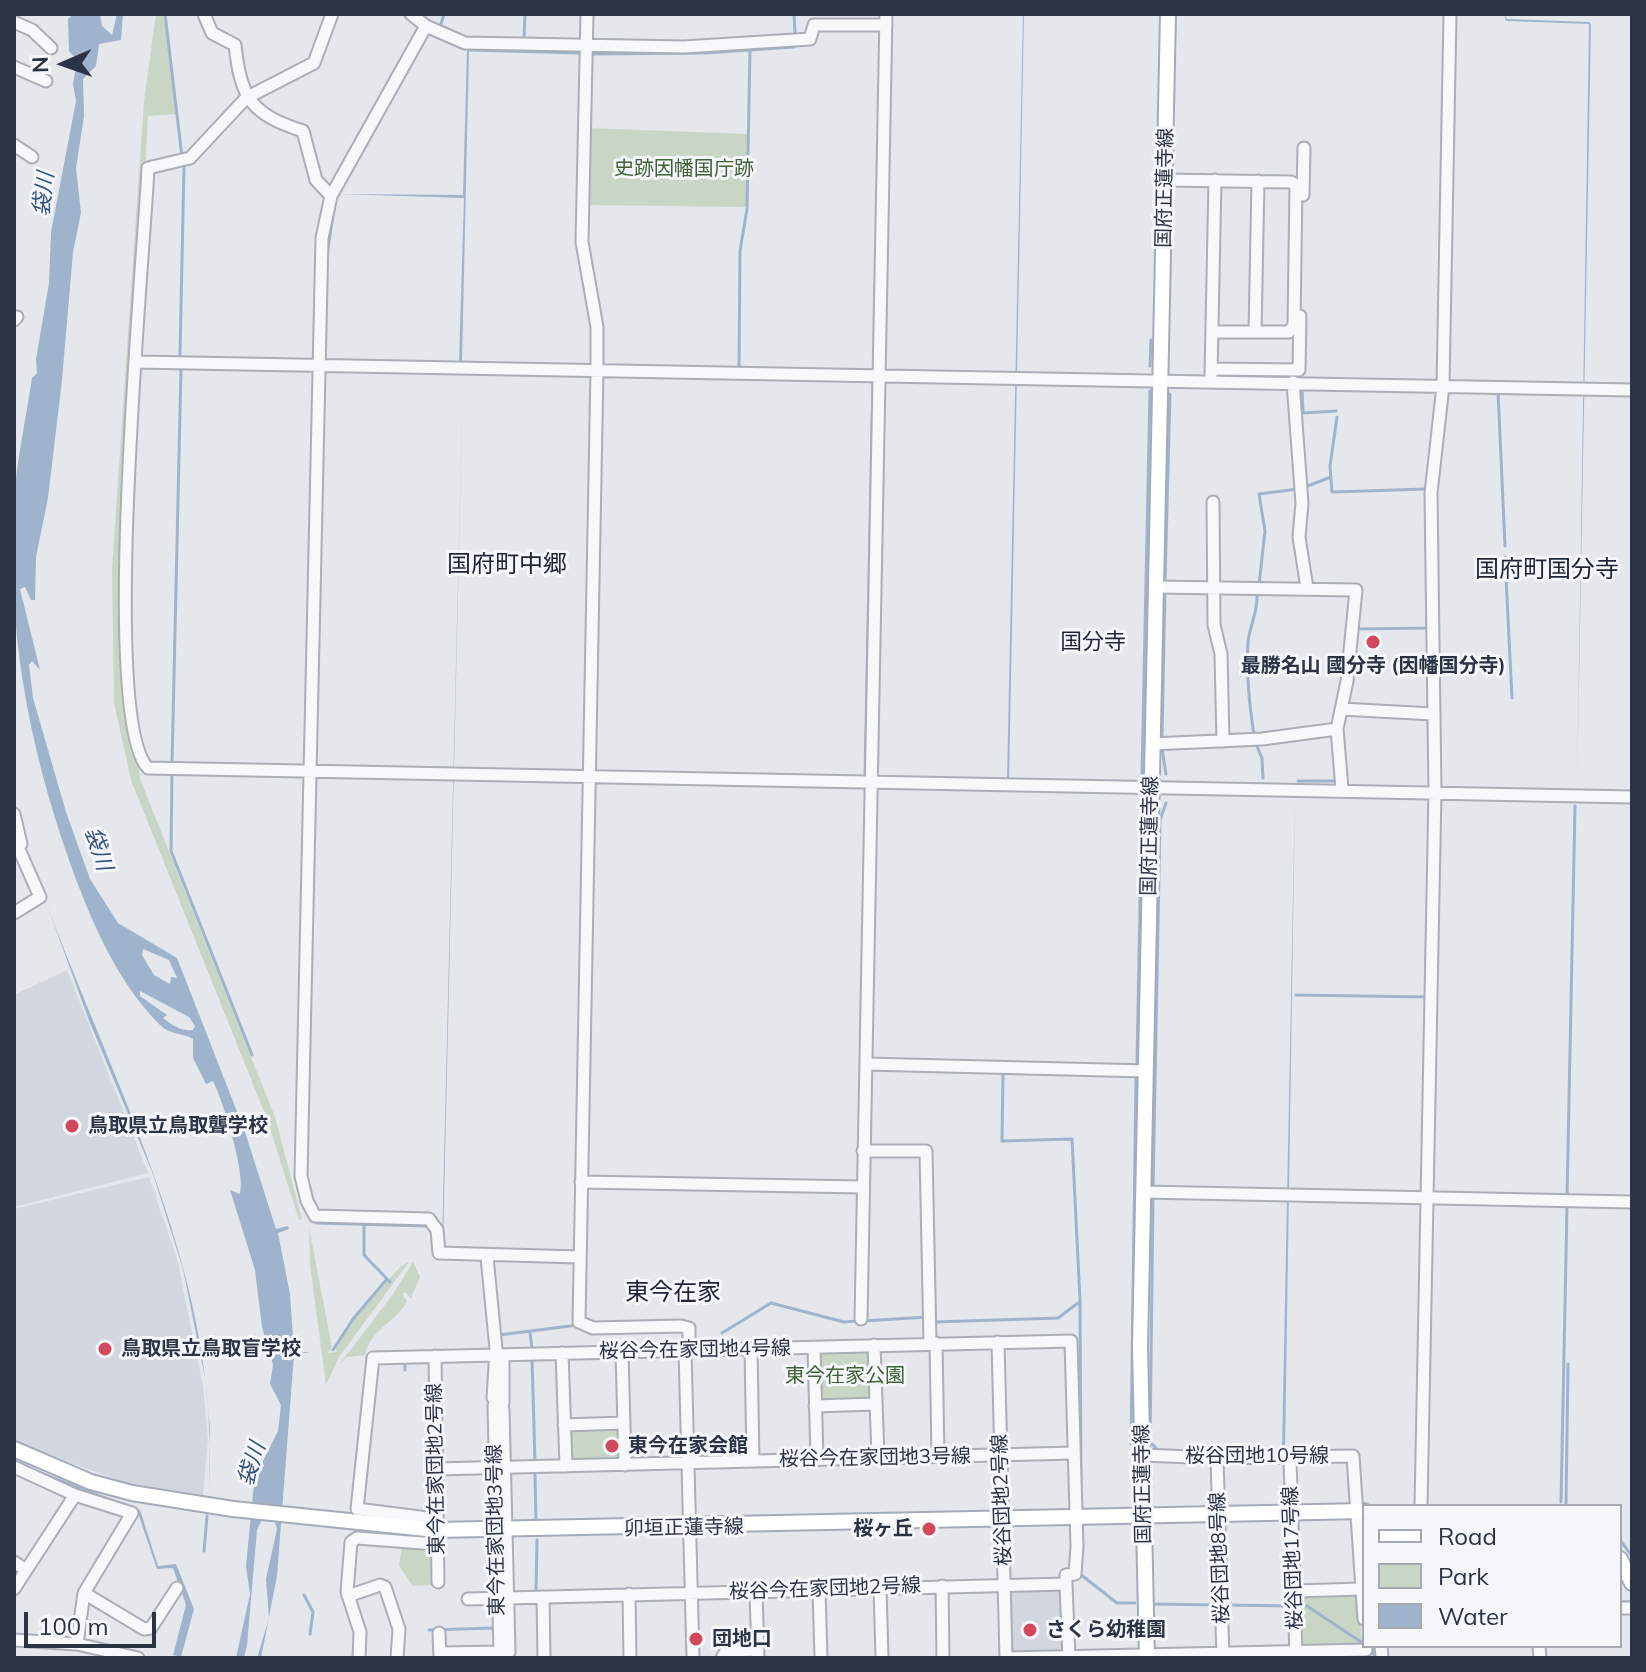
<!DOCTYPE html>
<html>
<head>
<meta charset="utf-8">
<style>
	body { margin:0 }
	#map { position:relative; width:1646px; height:1672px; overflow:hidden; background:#e4e7ec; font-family:Mulish,sans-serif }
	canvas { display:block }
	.frame { position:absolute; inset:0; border:16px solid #2b3445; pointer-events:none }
	.legend { position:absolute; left:1362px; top:1504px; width:260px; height:144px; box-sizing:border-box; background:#f4f6f9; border:2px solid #a4a8b1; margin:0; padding:10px 14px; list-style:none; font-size:24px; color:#2b3445 }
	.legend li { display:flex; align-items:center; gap:16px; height:40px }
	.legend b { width:40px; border:2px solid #a4a8b1 }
	.north { position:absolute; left:24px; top:24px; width:80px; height:80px; -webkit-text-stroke:6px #f4f6f9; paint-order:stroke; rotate:268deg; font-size:22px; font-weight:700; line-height:32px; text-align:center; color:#2b3445 }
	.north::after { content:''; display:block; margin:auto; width:28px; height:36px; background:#2b3445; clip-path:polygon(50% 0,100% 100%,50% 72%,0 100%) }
	.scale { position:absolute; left:24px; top:1612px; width:132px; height:36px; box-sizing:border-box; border:4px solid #2b3445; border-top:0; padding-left:10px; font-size:24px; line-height:28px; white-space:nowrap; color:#2b3445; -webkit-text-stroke:6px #f4f6f9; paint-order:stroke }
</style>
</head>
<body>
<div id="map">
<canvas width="1646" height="1672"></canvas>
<div class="frame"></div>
<ul class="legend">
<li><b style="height:10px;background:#fff"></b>Road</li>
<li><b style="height:22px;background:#c9d6c5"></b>Park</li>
<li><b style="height:22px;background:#9fb4cc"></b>Water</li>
</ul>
<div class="north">N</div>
<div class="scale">100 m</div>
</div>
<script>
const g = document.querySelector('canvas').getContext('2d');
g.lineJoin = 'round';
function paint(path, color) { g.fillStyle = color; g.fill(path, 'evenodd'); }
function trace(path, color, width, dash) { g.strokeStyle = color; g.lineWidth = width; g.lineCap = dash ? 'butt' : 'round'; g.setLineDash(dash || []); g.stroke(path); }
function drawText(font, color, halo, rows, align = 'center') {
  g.font = font + ' Mulish,"Noto Sans JP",sans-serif'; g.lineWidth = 6; g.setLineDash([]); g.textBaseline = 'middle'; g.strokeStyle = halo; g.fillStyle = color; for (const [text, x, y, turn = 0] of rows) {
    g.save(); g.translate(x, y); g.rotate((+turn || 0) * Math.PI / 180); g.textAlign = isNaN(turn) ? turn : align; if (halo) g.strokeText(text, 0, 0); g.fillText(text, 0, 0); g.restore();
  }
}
paint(new Path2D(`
	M67,970L148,1173L14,1207V995Z
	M149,1177L177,1259L203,1386L208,1440L203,1495L123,1482L14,1442V1209Z
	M1058,1587L1062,1592L1061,1654L1011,1655L1010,1588Z`), '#d2d6de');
paint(new Path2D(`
	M156,14H164L176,114L148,116L122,596L140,779L275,1117L302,1219L299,1220L267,1119L131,780L114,703L112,568L144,101Z
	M588,128L747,134L746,207L588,205Z
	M309,1228L332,1347L328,1353L337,1352L335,1348L354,1318L401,1266L409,1262L339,1357L326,1385L310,1265Z
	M413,1262L420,1277L411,1298L405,1292L402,1294L407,1301C396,1323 370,1329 365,1355L347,1357L339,1365L393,1294Z
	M821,1350L871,1351L872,1401L819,1403Z
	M568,1427H621L622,1458L572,1462Z
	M402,1546L433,1551L434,1585L413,1586L399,1566Z
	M1358,1592L1362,1645L1305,1647L1301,1643L1300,1594Z`), '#c9d6c5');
paint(new Path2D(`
	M73,14H100L102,26L112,35L117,14H123L121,40L99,44L96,66L83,79L84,116L76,168L81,213L73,252L62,380L48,498L36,557L35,600H31L25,587L20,589L40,670L32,661L29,665L33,698L66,812L90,879L118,923L177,958L245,1132L276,1229L288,1226L289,1229L278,1233L290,1294L294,1352H310L294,1355L277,1576L261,1658H257L269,1618L266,1579L277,1529L269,1503L257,1530L247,1645L244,1658H236L250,1594L246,1566L256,1464L262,1463L278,1431L281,1405L270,1384L273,1365L262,1327L255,1270L230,1190L240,1194C246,1173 223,1101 213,1081L206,1084L193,1058V1039C183,1033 170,1035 160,1025C117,982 91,921 70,863C28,744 6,625 14,499C17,459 26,418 32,378L37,373L36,359L49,283L51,232L76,101L73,84L77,60L69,51L68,19ZM143,949L169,960L177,978L171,977L170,984L154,975L142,955ZM140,991L189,1017L195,1026L193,1030C181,1031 173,1026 163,1018L167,1015L140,996Z
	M1023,14H1024L1009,781H1007Z
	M1504,14L1507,19L1589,22L1591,24L1577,790L1589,24L1506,21Z
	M467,50L469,51L462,362L459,361L464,198L338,194L463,195Z
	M463,374L443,1245L447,1248L493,1252L501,1349L491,1262L446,1250L442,1245Z
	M1295,796L1285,1451L1345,1453H1213L1282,1451Z
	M46,902C117,1094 222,1281 209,1491L210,1428L205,1378L183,1269L153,1174L88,1018Z
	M14,1461L140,1510L158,1566L176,1564L194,1609L181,1657L173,1655L186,1605L173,1568L157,1569L138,1513L70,1488Z`), '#9fb4cc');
trace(new Path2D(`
	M177,14H165L182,157
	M794,14L795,34
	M441,24L444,14
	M524,41L525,14
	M470,50L580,53
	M592,54L705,53L794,47
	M327,254L335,203
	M875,326V286
	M180,355L184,166
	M1150,366L1151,340
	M739,367L740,251L747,209L750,50
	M1302,386L1303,413L1336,411
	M1498,391L1505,546
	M1337,417L1330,466L1332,492L1426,489
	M1439,471L1445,415
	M1305,487L1331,477
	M1426,505V549
	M1505,557L1512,698
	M1165,582L1170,394
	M1259,585L1265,531L1259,494L1298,489
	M1357,629L1427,628V607
	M1428,699V709
	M1428,717L1429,745
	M1254,735C1249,703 1246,674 1248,642C1250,624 1258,613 1257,594
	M1162,738L1165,592
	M1255,742L1262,758L1263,778
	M1162,748L1166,774
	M172,764L181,368
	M172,772L171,851L252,1055
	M1142,774L1150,391
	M865,776L873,382
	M1298,781H1336
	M1141,829L1142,798
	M1429,833V805
	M1426,966L1427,921
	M1296,995L1427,997
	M1137,1063L1141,848
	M1003,1071L1002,1141L1072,1139L1080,1300L1081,1487
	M1153,1189L1160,820L1166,803
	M1153,1198L1150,1442L1158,1450
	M1567,1198L1575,806
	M317,1223L427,1226
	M364,1225V1255L390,1282
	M863,1321L927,1317
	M935,1322L1058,1318L1078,1303
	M530,1332L532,1349
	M722,1333L771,1303L844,1322L857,1321
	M499,1335L578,1325
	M333,1350L353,1319L387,1279
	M532,1358L535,1462
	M405,1362V1370
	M1131,1444L1136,1077
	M535,1474L536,1522
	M1561,1502L1567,1206
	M1566,1506L1568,1364
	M1620,1540L1632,1556
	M204,1551L207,1516
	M1080,1574L1117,1603H1135
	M536,1592L537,1540
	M304,1595L313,1612L310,1634
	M1620,1602H1630
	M1153,1604L1218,1605
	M1225,1605L1290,1606
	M1297,1606H1307L1364,1644
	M429,1630L493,1628
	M1373,1646L1374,1658`), '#9fb4cc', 3);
const minor = new Path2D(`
	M204,14L212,33L235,45C241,99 251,114 303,131L316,180L331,196
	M332,14L314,63L246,98L190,158L148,168C144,259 99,718 148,768L1632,797
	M411,14L426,26L465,43L684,47L810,39L814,25H886
	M587,14L582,242L597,327V370L579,1322L593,1328L681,1326L689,1328V1350
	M14,22L32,30L51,48
	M426,26L331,196L322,238L301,1176L307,1201L315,1216L429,1219L437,1230L439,1253L579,1257
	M14,67L46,81
	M14,145L32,157
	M1165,180L1291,182L1296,185L1294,325L1289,332H1212
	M1303,195L1304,148
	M14,320L17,317
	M1255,332L1258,181
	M137,362L1632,390
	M1211,369L1299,370L1300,316
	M1211,375L1215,180
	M1293,382L1302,503L1299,537L1307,588
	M1213,502L1214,625L1221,654L1223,741
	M1156,587L1356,590L1347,681L1337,729L1342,789
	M1341,709L1433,714
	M1152,744L1262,739L1337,729
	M14,814L21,844
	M14,838L40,897L14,913
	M866,1064L1146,1071
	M863,1151H926L930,1344
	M581,1182L862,1187
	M1143,1192L1632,1202
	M487,1257L496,1349L493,1398L503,1409L509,1652H500
	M861,1319L886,14
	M998,1342L1006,1658
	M936,1343L938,1456
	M874,1345L878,1457
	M814,1348L817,1459
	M751,1349L753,1460
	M685,1350L693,1658
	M622,1351L625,1465
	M562,1353L566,1466
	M435,1356L438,1582
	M815,1406L876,1404
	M564,1425L624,1423
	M1142,1455L1217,1458L1353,1456L1364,1619
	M1217,1458L1223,1658
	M1290,1459L1296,1657
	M14,1467L75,1495L14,1589
	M436,1469L1074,1453
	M75,1495L132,1513L84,1593
	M1421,1506L1435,792L1431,493L1443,386L1450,14
	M435,1519L357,1509L373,1358L1071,1341L1077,1547L1075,1574L1066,1575V1584
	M14,1562L26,1570
	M942,1586L943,1658
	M880,1587L882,1658
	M819,1589L821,1658
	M756,1591L758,1658
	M1294,1591L1362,1589
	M629,1594L630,1658
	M348,1596L380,1585L385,1587L399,1629L397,1658
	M543,1597L544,1658
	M468,1599L1066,1584L1069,1658
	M1620,1608H1632
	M439,1633L440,1658
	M14,1640L77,1644L138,1658
	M77,1644L84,1593L144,1629L151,1628L177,1588
	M1381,1646L1382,1658
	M1539,1646L1540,1658
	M440,1653L500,1652L494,1406L503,1403V1355
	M359,1658L360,1632L347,1592L351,1542L357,1538L436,1544
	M722,1658L726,1651L758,1650
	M1006,1658L1366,1650`);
const major = new Path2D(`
	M14,1449L91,1482L132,1493L233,1509L436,1530L1364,1511
	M1620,1559L1632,1583
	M1147,1658L1140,1346L1168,14`);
trace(minor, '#a9aeb7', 15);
trace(major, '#a3abb8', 18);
trace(minor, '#f7f8fa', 11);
trace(major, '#fff', 14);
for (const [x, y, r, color] of [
	[1373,642,8,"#d1495b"],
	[72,1126,8,"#d1495b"],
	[105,1349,8,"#d1495b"],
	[612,1446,8,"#d1495b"],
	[929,1529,8,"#d1495b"],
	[1030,1630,8,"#d1495b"],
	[696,1639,8,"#d1495b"]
]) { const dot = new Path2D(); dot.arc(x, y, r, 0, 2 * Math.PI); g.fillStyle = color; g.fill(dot); trace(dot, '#f4f6f9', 3); }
drawText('20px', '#3f6138', '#f4f6f9', [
	["史跡因幡国庁跡",684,169],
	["東今在家公園",845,1376]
]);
drawText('20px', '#2b3445', '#f4f6f9', [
	["国府正蓮寺線",1165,188,-89],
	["国府正蓮寺線",1150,836,-89],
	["桜谷今在家団地4号線",695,1350,-1],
	["桜谷団地10号線",1257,1456],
	["桜谷今在家団地3号線",875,1458,-1],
	["東今在家団地2号線",436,1469,-91],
	["国府正蓮寺線",1143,1484,-91],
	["桜谷団地2号線",1002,1500,-92],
	["卯垣正蓮寺線",684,1528,-1],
	["東今在家団地3号線",496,1530,-91],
	["桜谷団地8号線",1220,1558,-92],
	["桜谷団地17号線",1293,1558,-92],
	["桜谷今在家団地2号線",825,1589,-2]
]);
drawText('bold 20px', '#2b3445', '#f4f6f9', [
	["最勝名山 國分寺 (因幡国分寺)",1373,666,"center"],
	["鳥取県立鳥取聾学校",88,1126],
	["鳥取県立鳥取盲学校",121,1349],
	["東今在家会館",628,1446],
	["桜ヶ丘",913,1529,"right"],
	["さくら幼稚園",1046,1630],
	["団地口",712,1639]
], 'left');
drawText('italic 22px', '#34527a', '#f4f6f9', [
	["袋川",44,194,-83],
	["袋川",98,849,72],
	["袋川",252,1464,-72]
]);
drawText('22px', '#1d2536', '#f4f6f9', [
	["国分寺",1093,642]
]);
drawText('24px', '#1d2536', '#f4f6f9', [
	["国府町中郷",507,565],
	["国府町国分寺",1547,570],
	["東今在家",673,1293]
]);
</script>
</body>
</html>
